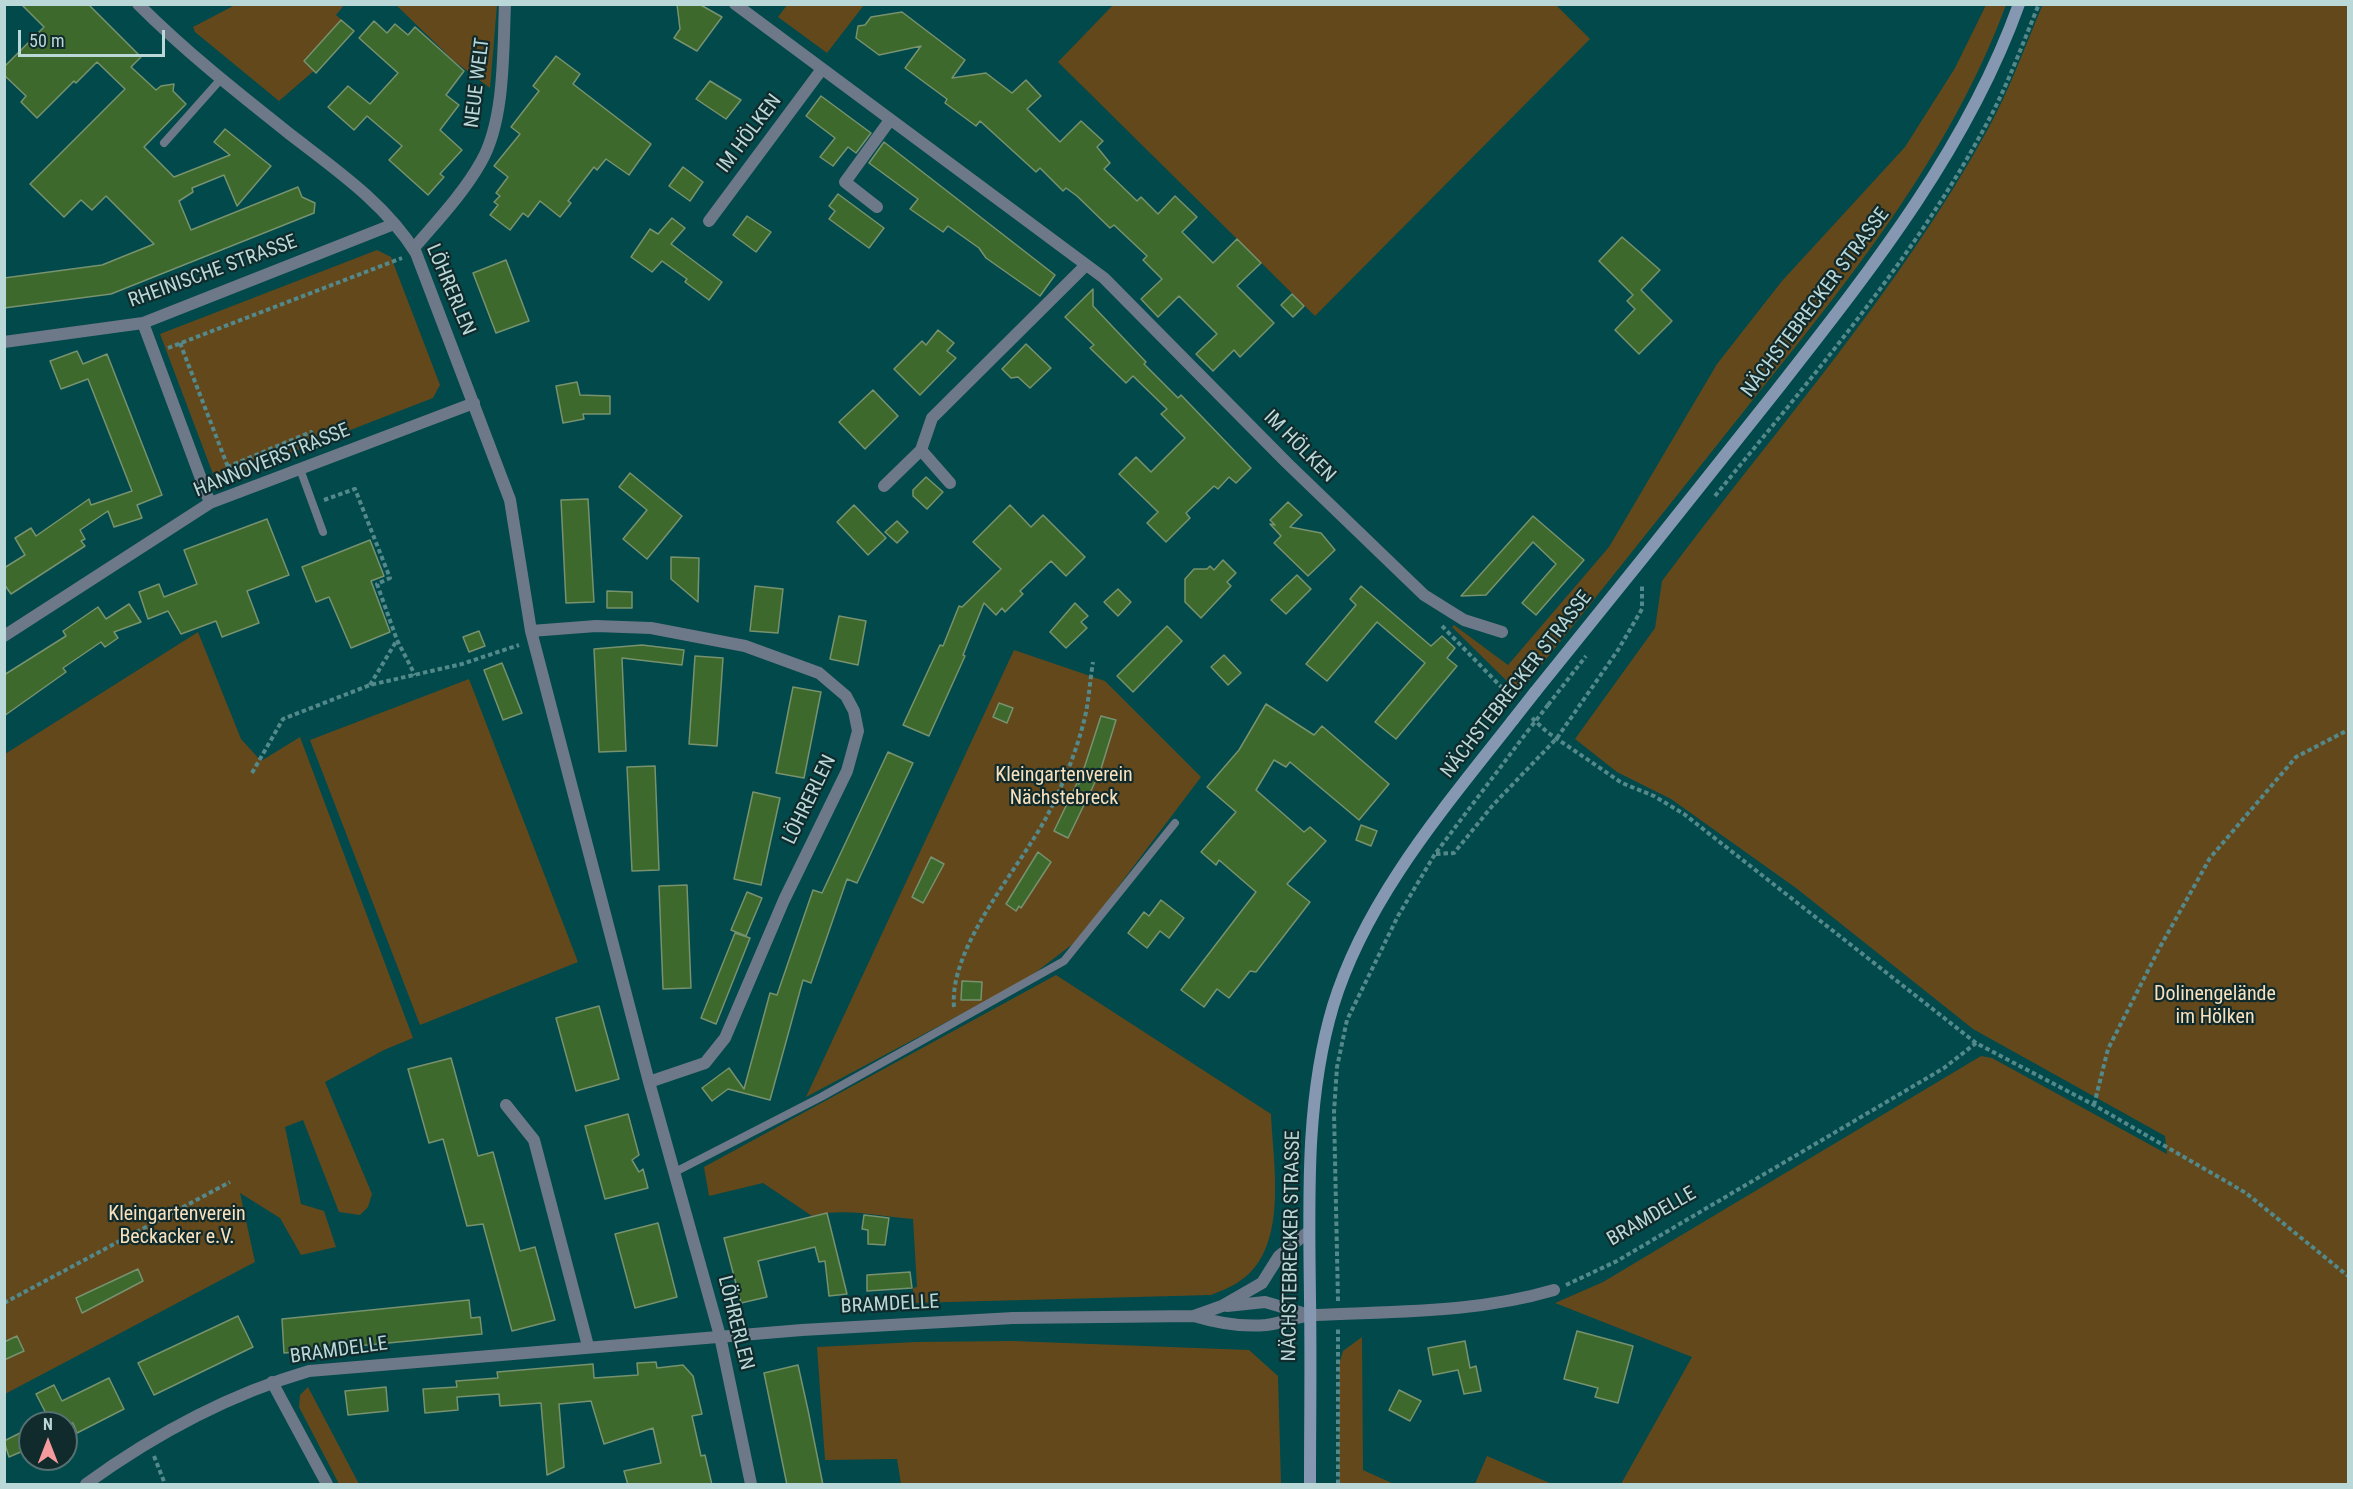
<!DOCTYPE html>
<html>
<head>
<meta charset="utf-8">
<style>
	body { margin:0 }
	#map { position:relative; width:2353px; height:1489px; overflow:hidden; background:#01494b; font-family:"Roboto Condensed",sans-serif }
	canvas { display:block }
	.frame { position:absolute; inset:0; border:6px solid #bbd8d9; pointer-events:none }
	.north { position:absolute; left:18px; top:1411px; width:60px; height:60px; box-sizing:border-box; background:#112a2b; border:2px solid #557071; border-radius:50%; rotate:0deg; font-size:16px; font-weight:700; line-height:24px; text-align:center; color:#bbd8d9 }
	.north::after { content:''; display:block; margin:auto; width:21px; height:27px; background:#f59b9e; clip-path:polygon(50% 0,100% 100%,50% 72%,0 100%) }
	.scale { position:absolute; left:18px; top:30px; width:147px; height:27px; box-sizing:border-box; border:3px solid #bbd8d9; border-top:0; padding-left:8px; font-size:18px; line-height:21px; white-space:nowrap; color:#bbd8d9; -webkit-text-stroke:4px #112a2b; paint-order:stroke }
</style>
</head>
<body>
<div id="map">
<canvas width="2353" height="1489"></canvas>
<div class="frame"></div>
<div class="north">N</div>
<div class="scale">50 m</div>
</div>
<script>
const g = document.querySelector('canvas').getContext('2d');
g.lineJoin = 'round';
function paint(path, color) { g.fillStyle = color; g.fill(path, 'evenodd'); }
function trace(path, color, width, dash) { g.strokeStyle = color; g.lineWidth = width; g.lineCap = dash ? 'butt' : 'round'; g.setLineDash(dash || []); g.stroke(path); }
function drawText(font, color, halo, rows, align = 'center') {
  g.font = font + ' "Roboto Condensed",sans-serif'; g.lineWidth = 4.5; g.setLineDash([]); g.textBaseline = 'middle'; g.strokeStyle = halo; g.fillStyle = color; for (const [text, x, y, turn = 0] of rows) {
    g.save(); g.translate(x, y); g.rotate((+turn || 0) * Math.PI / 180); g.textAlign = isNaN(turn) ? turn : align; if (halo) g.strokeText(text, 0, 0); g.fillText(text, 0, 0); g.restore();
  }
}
paint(new Path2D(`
	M345,4L336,15L352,29L316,69L279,101L195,32L193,27L235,5Z
	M1114,4L1556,5L1590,39L1315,316L1058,62Z
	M2043,4L2348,5V1484H1621L1692,1357L1555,1303L1603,1282L1981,1056L1992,1058L2167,1154L2165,1136L1973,1029L1796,888L1671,799L1617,772L1575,739L1655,628L1662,581C1773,432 1898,293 1988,129C2010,89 2025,46 2043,4Z
	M396,5H497L490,88L454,61Z
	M787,5V4L864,5L827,53L778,17Z
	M1986,5H2006C1950,156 1848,282 1748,406C1672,502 1596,597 1519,693L1452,627L1454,625L1508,665L1609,547L1717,364L1782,281L1905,147L1955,68Z
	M377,250L391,257L440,385L433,398L216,482L160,334Z
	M198,632L241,739L261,761L300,737L413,1038L384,1050L325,1082L372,1194L368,1207L360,1215L339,1212L303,1120L285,1127L301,1204L324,1211L336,1247L301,1255L280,1218L240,1193L255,1262L5,1394V754Z
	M1014,650L1105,681L1201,777L1078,940L1027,979L806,1097Z
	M469,679L578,962L420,1025L310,740Z
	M1056,975L1271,1114C1273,1165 1290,1251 1237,1283C1229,1288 1220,1291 1211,1295L913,1303V1288L917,1287L913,1219C880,1217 845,1207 812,1216L763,1183L709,1196L704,1167Z
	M1362,1337L1363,1470L1394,1484H1339V1364L1343,1351Z
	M1013,1341L1249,1350L1278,1376L1281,1484H901L897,1459L825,1460L817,1347L916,1342Z
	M308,1387L359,1484H339L299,1407L300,1395Z
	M1487,1456L1552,1484H1475Z`), '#63481c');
const building = new Path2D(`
	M21,4H88L141,57L131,67L156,90L161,86L174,84L173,91L186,104L144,147L174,177L230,155L214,142L225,129L271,166L237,206L224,175L192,188L193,192L179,201L191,230L298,187L302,197L315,203L314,213L111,294L4,308V278L102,265L154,244L106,196L92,210L81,200L64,217L30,184L125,89L97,62L76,83L74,81L37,118L21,102L26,96L4,75V67L44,27Z
	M677,4H699L722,17L697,51L674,38L680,29Z
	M902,12L965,60L952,78L986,73L1012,93L1026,80L1041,96L1027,109L1060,142L1081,121L1103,141L1097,147L1110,163L1104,169L1137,201L1141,197L1158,214L1175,196L1197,217L1182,232L1213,263L1237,239L1261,263L1237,286L1274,323L1240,357L1234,350L1213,371L1196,354L1217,334L1179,296L1158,317L1141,299L1162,279L1143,260L1147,256L1114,225L1110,228L1077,196L1066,188L1063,191L1040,168L1036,172L980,121L976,126L945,103L947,99L905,68L921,46L879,55L856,38L858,26L865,25L871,17Z
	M341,20L354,31L316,73L304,61Z
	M374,21L387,33L395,24L408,35L415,27L464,71L446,95L459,105L440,130L462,150L440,174L444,177L428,195L389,160L402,146L367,116L354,130L328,107L348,86L370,104L398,73L359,38Z
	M556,56L580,74L573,84L651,144L629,175L606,159L597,170L594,167L568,201L571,203L560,217L540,201L528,217L523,213L510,230L490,215L498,205L494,202L500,196L496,193L508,177L494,166L520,134L511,127L539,91L533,86Z
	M710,81L741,100L726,119L696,99Z
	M821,96L871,133L856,153L848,147L833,166L820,157L835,138L806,116Z
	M884,142L1055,275L1040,296L986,258L979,248L948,226L943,232L910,209L918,199L869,163Z
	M683,167L703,182L690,201L669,186Z
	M838,194L884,228L869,248L829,219L835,211L829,206Z
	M747,216L771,232L756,252L733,235Z
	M672,218L685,228L671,244L722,282L709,300L685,282L687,279L662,261L652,272L631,257L650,229L658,234Z
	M1622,237L1660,270L1641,290L1672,321L1639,354L1615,330L1635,309L1627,301L1633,295L1599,261Z
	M506,260L529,321L496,333L473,273Z
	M1093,289V306L1146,362L1144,364L1178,398L1181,395L1251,468L1236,483L1229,477L1218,489L1214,486L1186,513L1190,518L1166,542L1147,523L1158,512L1119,474L1136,457L1151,472L1185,438L1161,414L1167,409L1133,376L1126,383L1090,348L1094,345L1065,317Z
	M1292,294L1304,306L1293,317L1281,305Z
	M938,330L954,343L947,351L956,358L920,395L894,369L922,341L926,345Z
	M1026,344L1051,368L1030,388L1018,377L1011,378L1002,369Z
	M77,351L83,364L107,354L162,495L137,505L142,518L114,527L108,511L80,530L85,539L81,541L85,546L11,594L4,584V568L25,555L15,538L31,528L36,536L89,499L91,505L132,491L88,379L61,389L50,361Z
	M577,382L580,395L610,396V414H583L584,419L563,423L556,386Z
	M873,390L898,416L865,449L839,422Z
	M630,473L682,516L647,559L623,539L647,510L619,487Z
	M926,477L943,492L927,509L913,496V490Z
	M588,499L594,602L566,603L561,500Z
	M1288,502L1302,515L1290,527L1321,533L1335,550L1308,576L1274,543L1281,536L1270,524L1275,525L1270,520Z
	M854,505L886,538L868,555L837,522Z
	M1010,505L1031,527L1043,515L1085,557L1066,576L1051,561L1020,591L1023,594L1005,612L1002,608L996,615L984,603L963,655L965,656L929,736L903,725L940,645L943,646L959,606L962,607L1001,569L973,542Z
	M1533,516L1584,560L1536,615L1522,603L1556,564L1533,542L1486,595L1461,596Z
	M267,519L289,575L247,591L259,623L222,637L216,621L181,634L168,611L148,619L139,592L159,584L164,597L197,584L184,550Z
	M897,521L908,532L897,543L885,532Z
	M370,540L384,576L371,581L390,632L351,648L329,597L316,602L302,567Z
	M671,557L699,558L698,602L671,579Z
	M1223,560L1236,573L1227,582L1231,586L1201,618L1185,602V579L1194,569H1207L1210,566L1214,570Z
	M1297,575L1311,589L1286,614L1271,600Z
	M755,586L783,589L778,633L750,631Z
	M1361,586L1431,646L1442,636L1455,648L1447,658L1457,666L1396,739L1375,722L1425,663L1377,622L1327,681L1306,664L1356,605L1350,599Z
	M1118,589L1131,602L1118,616L1104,602Z
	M607,591L632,592V608H607Z
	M1075,603L1088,616L1081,622L1087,628L1066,648L1050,632Z
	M129,604L141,622L114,632L118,638L105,647L101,642L63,668L66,672L4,716V675L66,636L63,631L98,607L106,619Z
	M839,616L866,621L858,665L830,659Z
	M1167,626L1182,641L1133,692L1117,676Z
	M479,631L485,646L469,652L463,637Z
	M642,645L684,650L682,665L622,658L626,751L599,752L594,649Z
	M1224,655L1241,673L1228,685L1211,667Z
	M695,656L723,658L717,746L689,744Z
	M502,663L522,713L503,720L484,670Z
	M793,687L821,692L804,778L776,773Z
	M999,703L1013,708L1007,723L993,717Z
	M1266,704L1314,735L1322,726L1389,784L1359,820L1290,762L1286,767L1274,760L1256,790L1304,832L1310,827L1326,841L1287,884L1310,902L1256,972L1250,971L1229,998L1217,989L1204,1007L1181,990L1256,892L1219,860L1216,865L1201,852L1236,812L1207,787L1239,750Z
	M1101,716L1116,720L1100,772L1068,838L1054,831L1077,783L1079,784Z
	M888,752L913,763L857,883L847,879L811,983L803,980L770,1100L728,1089L712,1101L702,1088L729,1068L744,1089L770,993L777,995L813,890L822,893Z
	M655,766L659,870L632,871L627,767Z
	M753,792L780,798L761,885L734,879Z
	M1361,825L1377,831L1371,846L1356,840Z
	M1038,852L1051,862L1021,908L1019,906L1016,911L1006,904Z
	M931,857L944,864L923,903L912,897Z
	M687,885L691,988L663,989L659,886Z
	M747,892L762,898L746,936L731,930Z
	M1161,900L1184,918L1169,938L1160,931L1147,948L1128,933L1144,912L1149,916Z
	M735,933L750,938L716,1024L701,1018Z
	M962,981L982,982L981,1000H961Z
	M599,1006L619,1079L576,1091L556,1018Z
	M451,1058L478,1156L493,1152L520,1251L535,1247L555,1320L512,1331L483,1224L467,1226L443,1139L429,1143L408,1069Z
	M628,1114L639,1155L632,1160L639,1172L643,1169L648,1188L605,1199L585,1126Z
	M827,1213L847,1294L829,1296L825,1261L819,1262L815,1247L758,1261L767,1297L741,1303L724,1238Z
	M864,1215L889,1218L885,1245L868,1244V1230L862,1229Z
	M658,1223L677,1297L635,1308L615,1234Z
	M138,1269L143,1281L82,1313L76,1298Z
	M910,1272L912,1288L867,1291V1275Z
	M469,1300L471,1318L480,1317L482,1334L284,1353L282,1319Z
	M238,1316L253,1347L154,1395L138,1363Z
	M1577,1331L1633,1346L1618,1403L1595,1397L1598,1388L1564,1379Z
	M17,1336L24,1351L4,1360V1342Z
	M1465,1341L1470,1368L1476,1366L1481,1391L1464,1394L1458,1370L1433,1375L1428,1348Z
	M656,1362L657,1368L683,1365L693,1376L702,1414L692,1416L701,1456L705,1455L712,1485H628L624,1471L661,1463L653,1428L604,1444L591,1401L559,1404L564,1467L547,1475L541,1403L500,1406L499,1394L457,1397L458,1410L425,1413L423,1389L457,1387L456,1381L498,1378L497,1372L593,1364L594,1378L638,1375L637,1363Z
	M798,1365L808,1410L823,1485H787L773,1417L764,1373Z
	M109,1378L124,1409L77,1433L73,1423H51L36,1394L54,1385L62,1401Z
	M386,1387L388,1411L348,1415L345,1391Z
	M1399,1390L1421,1401L1410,1421L1389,1410Z
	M30,1428V1448L9,1457L4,1441Z`);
paint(building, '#3e692d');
trace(building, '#77926e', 1.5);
trace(new Path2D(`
	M180,343L233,480
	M168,348L402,258
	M227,467L311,432L318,448
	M1715,496C1811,378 1913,260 1986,125C2007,87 2022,45 2039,4
	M324,500L355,489L390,578L377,584L397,640L415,675
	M1442,626L1512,698
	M370,685L397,640
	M1548,705L1586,656
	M1532,718L1547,732L1622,783L1654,796L1684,814L1976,1043L2094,1105L2246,1193L2348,1276
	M252,773L283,719L370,685L462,664L519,645
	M1436,854L1454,853L1493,805L1557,738L1618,650L1642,609V586
	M954,1007C949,946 1019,869 1047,816C1063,785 1077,750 1085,717C1089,699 1090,680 1093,662
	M2094,1105L2108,1049L2160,947L2210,858L2296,757L2348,730
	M1566,1285L1617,1261L1944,1068L1976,1043
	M1338,1301L1334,1112L1337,1067L1347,1020L1398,916L1435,854L1527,732
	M4,1303L230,1182
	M154,1456L165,1484
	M1338,1484V1329`), '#54898b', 4, [4.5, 3]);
trace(new Path2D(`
	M164,143L220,80
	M300,469L323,532
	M675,1172L821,1097L1064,961L1175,823`), '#6d7888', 8);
trace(new Path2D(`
	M138,4C186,52 238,93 291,135C335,169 386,204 416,253L510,500L531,631L649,1082L720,1336L751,1484
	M735,4L1104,278L1287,463L1424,595L1464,620L1502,632
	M877,207L845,182L890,120
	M709,221L822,69
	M414,248C437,221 463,194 481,162C505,121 503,51 505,4
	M143,323L210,503
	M4,342L143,323L394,224
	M921,450L950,483
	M884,486L921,450L932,418L1086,265
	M531,631L596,626L651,628L745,646L819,673L846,696L854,711L858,731L847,771L784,900L725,1038L705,1063L649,1082
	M4,636L210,503L474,403
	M506,1105L534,1140L588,1346
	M1227,1306L1265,1302L1306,1314
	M1194,1316L1222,1306L1262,1283L1279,1256L1308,1232
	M272,1382L327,1484
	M86,1484C155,1434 227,1395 309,1371L802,1330L1013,1318L1194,1316C1217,1323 1242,1327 1266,1325C1282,1323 1298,1316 1315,1315C1396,1311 1476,1313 1554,1290`), '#6d7888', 12);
trace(new Path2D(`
	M1535,692C1616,592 1696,492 1776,391C1870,271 1967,149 2019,4
	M1310,1484C1310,1423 1311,1361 1310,1299C1309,1201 1305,1100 1333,1006C1366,898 1445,807 1513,720`), '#8698b1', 12);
trace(new Path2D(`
	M1527,732L1548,705`), '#54898b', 4, [4.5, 3]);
trace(new Path2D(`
	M1513,720L1535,692`), '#8698b1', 12);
drawText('20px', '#bbd8d9', '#112a2b', [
	["NEUE WELT",478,83,-83],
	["IM HÖLKEN",750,134,-53],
	["RHEINISCHE STRASSE",213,272,-20],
	["LÖHRERLEN",450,290,67],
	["NÄCHSTEBRECKER STRASSE",1816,303,-53],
	["IM HÖLKEN",1299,447,45],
	["HANNOVERSTRASSE",272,461,-22],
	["NÄCHSTEBRECKER STRASSE",1517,685,-52],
	["LÖHRERLEN",810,800,-64],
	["BRAMDELLE",1652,1217,-30],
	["NÄCHSTEBRECKER STRASSE",1292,1246,-89],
	["BRAMDELLE",890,1305,-3],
	["LÖHRERLEN",735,1323,76],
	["BRAMDELLE",339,1351,-8]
]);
drawText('20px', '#f8e1be', '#112a2b', [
	["Kleingartenverein",1064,776],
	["Nächstebreck",1064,799],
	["Dolinengelände",2215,995],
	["im Hölken",2215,1018],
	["Kleingartenverein",177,1215],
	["Beckacker e.V.",177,1238]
]);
</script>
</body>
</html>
